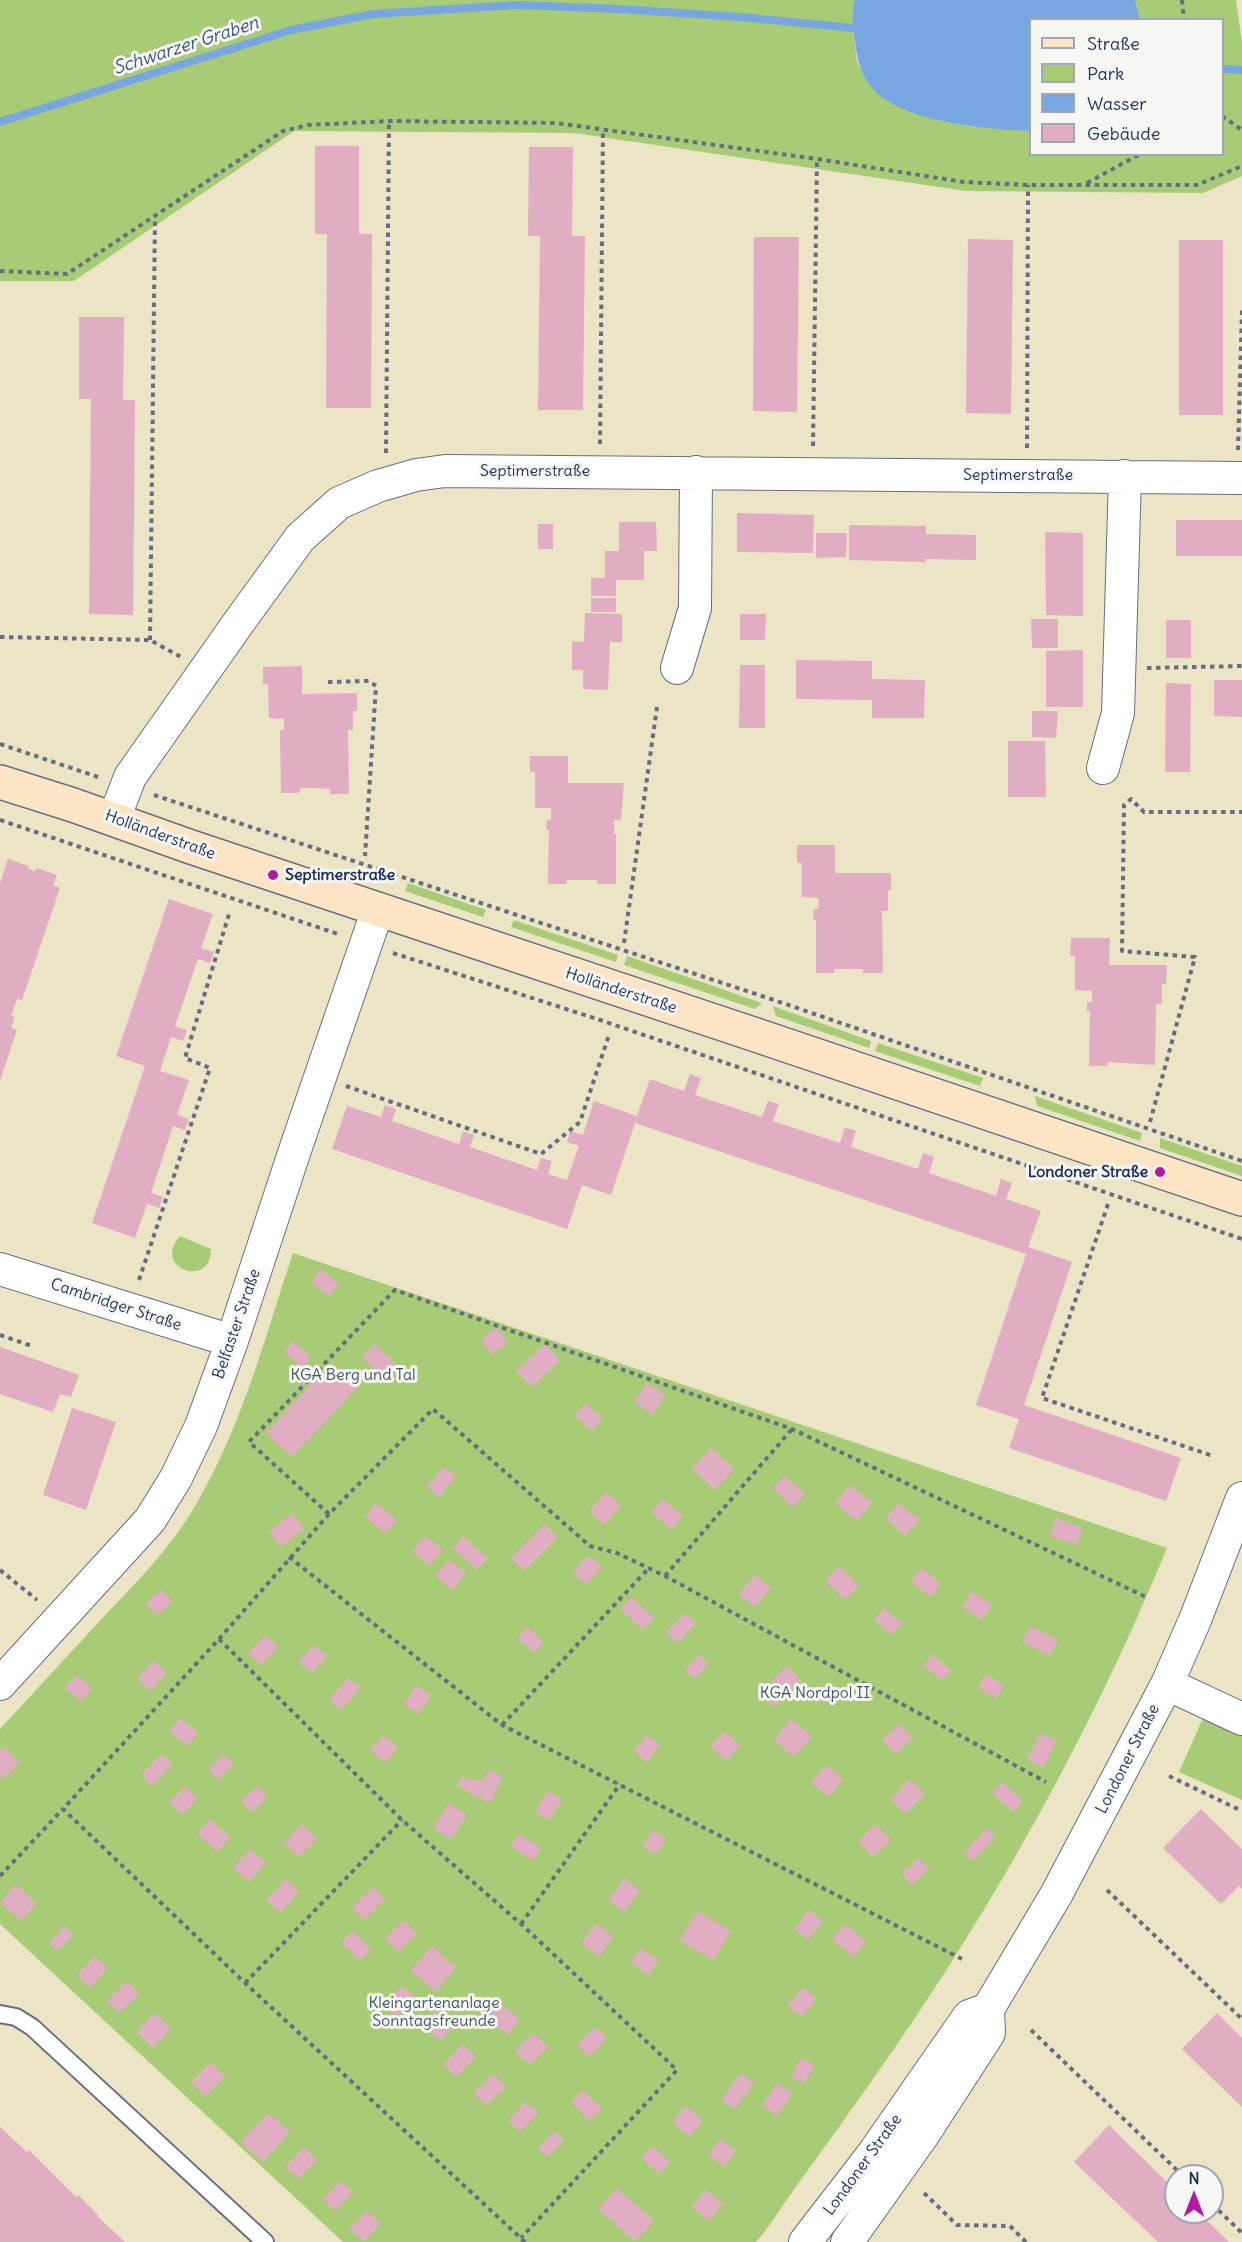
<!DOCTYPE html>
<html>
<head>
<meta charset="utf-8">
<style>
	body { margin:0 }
	#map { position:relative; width:1242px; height:2242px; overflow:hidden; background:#ebe4c5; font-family:Delius,sans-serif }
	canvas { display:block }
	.legend { position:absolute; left:1029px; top:18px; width:195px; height:138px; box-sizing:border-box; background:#f6f6f2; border:2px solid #9ea6b7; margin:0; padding:8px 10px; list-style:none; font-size:18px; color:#1b2f5e }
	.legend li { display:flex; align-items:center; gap:12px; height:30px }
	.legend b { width:30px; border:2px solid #9ea6b7 }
	.north { position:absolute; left:1164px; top:2164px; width:60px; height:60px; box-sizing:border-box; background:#f6f6f2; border:2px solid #9ea6b7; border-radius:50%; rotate:0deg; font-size:16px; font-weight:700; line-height:24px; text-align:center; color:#1b2f5e }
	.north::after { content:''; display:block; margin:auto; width:21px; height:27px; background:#b5179e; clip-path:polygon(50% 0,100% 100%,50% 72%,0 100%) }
</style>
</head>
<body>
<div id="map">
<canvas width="1242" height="2242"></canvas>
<ul class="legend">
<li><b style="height:8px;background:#fce5c4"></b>Straße</li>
<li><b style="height:16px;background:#a8cc75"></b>Park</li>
<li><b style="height:16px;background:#77a6e0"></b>Wasser</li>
<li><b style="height:16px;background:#e1adc3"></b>Gebäude</li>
</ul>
<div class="north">N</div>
</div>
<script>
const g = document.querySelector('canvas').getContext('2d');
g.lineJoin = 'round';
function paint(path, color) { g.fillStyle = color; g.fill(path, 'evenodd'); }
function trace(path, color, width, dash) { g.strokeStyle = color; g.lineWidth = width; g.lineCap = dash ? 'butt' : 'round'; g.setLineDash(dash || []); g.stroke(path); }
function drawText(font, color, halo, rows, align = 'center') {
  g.font = font + ' Delius,sans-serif'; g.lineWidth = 6; g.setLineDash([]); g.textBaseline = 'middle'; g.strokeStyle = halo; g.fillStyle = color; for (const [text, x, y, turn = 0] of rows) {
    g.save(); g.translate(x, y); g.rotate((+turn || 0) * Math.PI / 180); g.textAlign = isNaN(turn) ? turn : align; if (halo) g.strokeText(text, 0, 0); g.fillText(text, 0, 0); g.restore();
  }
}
paint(new Path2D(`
	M0,0H855L853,28L857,61L861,70L901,108L940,121L967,126L1030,131V154H1222V20L1140,19L1135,0H1236L1242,43V176L1203,193L966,191L574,133L294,131L74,281H0Z
	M408,883L486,910L483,917L405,891Z
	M514,920L618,955L616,962L511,927Z
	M627,956L762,1003L755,1009L624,965Z
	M773,1006L871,1041L869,1048L776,1016Z
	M878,1043L983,1078L980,1086L875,1051Z
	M1035,1096L1142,1133L1140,1141L1037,1106Z
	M1160,1138L1242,1166V1176L1160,1148Z
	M180,1236L211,1249C211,1290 151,1268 180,1236Z
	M293,1253L1167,1548C1084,1750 974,1941 846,2117C827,2144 807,2171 788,2198C777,2213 768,2229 756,2242H343L0,1924V1729C36,1690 72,1651 108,1612C136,1583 165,1553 187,1519C239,1438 263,1343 293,1253Z
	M1203,1718L1242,1736V1800L1179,1772Z`), '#a8cc75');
paint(new Path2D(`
	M855,0H1135L1140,19L1030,20V131C986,129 892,123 867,81C859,69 857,56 855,42C853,28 851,13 855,0Z`), '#77a6e0');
trace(new Path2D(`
	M1222,69L1242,70
	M0,122L291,30L373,14L517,5L619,9L740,17L863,29`), '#77a6e0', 8);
paint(new Path2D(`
	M315,146H359V234H372L371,408H326L327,234H315Z
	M529,147H573L572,236H585L583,410H538L540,236H528Z
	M754,237H799L797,412L753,411Z
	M968,239L1013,240L1011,414L966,413Z
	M1179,240H1223V415H1179Z
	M79,317H124L123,400H135L133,615L89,614L91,399H79Z
	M737,513L814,515L813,553L737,552Z
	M1176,520H1242V556H1176Z
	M619,522H656L657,551H644V580H616V596H591V578H605V551H619Z
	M538,524H553V549H538Z
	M849,525L926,526V534L976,535V560L925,559L926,562L849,560Z
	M1045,532L1083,533V616L1046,615Z
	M816,533H847L846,557L816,558Z
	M591,598H616V612H591Z
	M585,613L622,614V642H610L608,690L583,689V670H572V641L584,642Z
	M740,614H766L765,640H740Z
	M1031,619H1058V648H1032Z
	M1166,620H1191V658H1166Z
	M1083,650V707H1046V651Z
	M796,660L872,661V679L925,680L924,718H872V700L796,699Z
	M740,665H765V728H739Z
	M302,666V694L357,693V711H353V730H348L349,794H330V789L314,788H300V792L297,793H281L280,730H284V719L269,718L268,684H263V667Z
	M1214,680H1242V717L1214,716Z
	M1166,683L1191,684L1190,772H1165Z
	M1032,711H1058L1056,738L1032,737Z
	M1008,741H1045L1046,797H1008Z
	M530,756H568V783H624L621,820H614V834H616V884H597V880H567V884H548L549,830H546L547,820H551V808H535V772H530Z
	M797,845H835V873H891V890H888V911H882L883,973H863V969H834V973H816V920H813L814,909H818L819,898L802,897V863H797Z
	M8,859L29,866L28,869L35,871L36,868L57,875L53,885L60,888L22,1000L17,999L11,1016L15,1017L11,1028L17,1030L0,1081V883Z
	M169,899L213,914L201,948L214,952L210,963L198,959L175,1026L187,1030L183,1041L171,1037L160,1071L189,1080L177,1115L189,1119L185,1130L173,1126L151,1193L163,1197L159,1208L147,1204L135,1238L92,1223L145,1066L116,1056Z
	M1071,938H1110L1109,965H1167L1166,984H1162V1004H1156L1155,1065L1108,1062L1107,1066H1089L1090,1011H1087V1002H1092V991L1075,990V956H1070Z
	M690,1074L701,1078L695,1095L762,1117L768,1101L779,1104L773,1121L840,1143L845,1127L856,1131L851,1147L918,1169L923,1153L934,1157L929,1173L996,1196L1001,1179L1012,1183L1006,1199L1041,1211L1028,1247L1072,1262L1024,1405L1181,1458L1166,1501L1009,1448L1019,1419L976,1405L1026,1254L635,1123L611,1195L582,1185L567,1229L332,1149L347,1106L381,1117L385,1105L396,1109L392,1121L459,1144L463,1131L474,1135L470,1147L537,1170L541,1158L552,1161L548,1174L567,1180L579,1146L567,1142L570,1131L583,1135L594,1101L637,1116L650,1079L684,1091Z
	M322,1269L339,1285L328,1297L311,1281Z
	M496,1327L508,1342L493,1355L481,1341Z
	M293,1341L311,1357L302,1368L284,1352Z
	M374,1344L398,1366L386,1379L362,1358Z
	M545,1344L560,1360L532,1387L516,1371Z
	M0,1347L79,1375L71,1397L60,1394L53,1412L0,1394Z
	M331,1362L358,1387L292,1457L266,1433Z
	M647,1383L665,1395L652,1415L634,1402Z
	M585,1403L603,1419L592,1431L575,1415Z
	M72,1408L116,1422L86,1510L43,1495Z
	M711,1448L734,1469L715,1490L692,1468Z
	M445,1467L456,1477L439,1497L427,1486Z
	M785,1476L805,1494L793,1507L773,1488Z
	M850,1485L872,1503L857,1521L835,1503Z
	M606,1492L621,1506L603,1525L589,1511Z
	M663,1499L683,1516L671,1529L651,1512Z
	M376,1503L397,1520L385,1534L365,1516Z
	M899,1503L919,1520L905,1536L886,1518Z
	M292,1513L304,1528L281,1547L269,1532Z
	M1056,1518L1083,1528L1077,1545L1050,1536Z
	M545,1524L558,1537L524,1571L511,1558Z
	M425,1536L443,1550L429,1566L412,1551Z
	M463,1536L488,1559L477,1570L453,1548Z
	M588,1555L602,1567L586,1584L573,1573Z
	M449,1560L466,1573L452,1590L435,1576Z
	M840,1566L859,1586L845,1600L825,1580Z
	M921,1568L941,1583L931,1597L911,1582Z
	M755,1575L771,1588L755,1607L738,1594Z
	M161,1590L173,1602L157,1615L146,1604Z
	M972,1592L992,1605L982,1620L962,1607Z
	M632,1597L654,1618L643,1630L620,1609Z
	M884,1608L902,1623L892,1635L874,1620Z
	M685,1613L696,1623L677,1643L666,1632Z
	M527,1627L544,1642L534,1653L517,1638Z
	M1030,1627L1058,1640L1050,1655L1022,1642Z
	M266,1635L278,1647L261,1665L248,1653Z
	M314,1645L327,1656L312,1673L299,1662Z
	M699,1654L709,1663L695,1679L685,1670Z
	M933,1654L951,1671L942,1681L923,1665Z
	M154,1660L167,1673L150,1691L137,1679Z
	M787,1666L801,1680L774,1707L760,1693Z
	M985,1674L1004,1685L996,1698L978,1688Z
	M77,1675L92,1689L81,1702L65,1688Z
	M348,1678L361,1688L341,1710L329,1699Z
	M417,1685L431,1695L418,1714L404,1704Z
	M180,1718L198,1733L188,1746L169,1731Z
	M791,1719L812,1737L794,1757L774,1740Z
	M899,1724L913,1738L896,1754L882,1740Z
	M725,1731L740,1746L726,1761L710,1746Z
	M1041,1733L1057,1741L1043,1768L1027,1759Z
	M383,1735L398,1748L385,1763L370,1750Z
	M647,1735L660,1745L647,1762L634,1751Z
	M4,1747L20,1762L3,1779L0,1776V1751Z
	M161,1754L173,1764L152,1786L141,1775Z
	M223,1754L234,1764L219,1780L208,1770Z
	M827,1765L843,1780L828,1797L811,1782Z
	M489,1770L503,1777L490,1803L457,1786L461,1778L483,1781Z
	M909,1779L925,1794L905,1814L890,1800Z
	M1003,1782L1023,1801L1013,1812L992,1793Z
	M185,1786L197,1799L182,1815L169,1802Z
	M257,1786L267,1797L252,1812L241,1801Z
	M548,1791L562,1800L549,1820L535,1812Z
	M449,1803L467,1815L451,1839L433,1828Z
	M1201,1809L1242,1849V1889L1239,1886L1221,1904L1163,1848Z
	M210,1819L230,1838L217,1852L197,1833Z
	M302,1824L317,1839L299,1857L284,1843Z
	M875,1824L891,1840L873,1857L858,1841Z
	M987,1828L996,1837L973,1861L964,1853Z
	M652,1831L666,1838L657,1854L643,1847Z
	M519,1834L541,1848L533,1861L510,1846Z
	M250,1849L266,1863L249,1882L233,1868Z
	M918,1858L929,1869L912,1885L901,1874Z
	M625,1878L640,1891L624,1912L608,1900Z
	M286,1879L299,1892L280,1913L266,1900Z
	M15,1884L37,1903L22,1921L0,1903Z
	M373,1887L385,1899L364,1920L352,1908Z
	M809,1910L823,1921L808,1940L794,1929Z
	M697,1911L731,1931L714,1960L680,1941Z
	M404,1921L417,1934L398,1952L385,1938Z
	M596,1924L613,1937L599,1957L581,1943Z
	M845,1924L866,1942L853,1957L832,1939Z
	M65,1926L73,1935L57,1951L49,1943Z
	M352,1931L371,1949L360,1960L341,1943Z
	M432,1946L456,1968L435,1992L411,1970Z
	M641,1948L659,1961L649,1975L630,1962Z
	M95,1956L108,1968L90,1988L77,1975Z
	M127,1981L140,1994L119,2013L107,2001Z
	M401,1986L415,1997L397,2018L384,2007Z
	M804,1987L817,1999L801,2017L787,2005Z
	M500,2003L520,2020L507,2035L487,2018Z
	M435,2011L453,2026L441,2041L423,2026Z
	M155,2013L171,2029L153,2048L137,2032Z
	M1217,2013L1242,2038V2107L1182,2049Z
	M595,2027L607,2038L589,2057L577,2045Z
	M533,2033L548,2047L530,2065L515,2051Z
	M463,2044L476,2057L456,2077L443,2064Z
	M801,2058L815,2065L804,2084L791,2076Z
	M211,2062L225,2077L205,2097L191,2082Z
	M741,2073L754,2083L735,2109L721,2100Z
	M493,2074L506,2087L487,2105L474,2093Z
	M777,2083L792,2093L777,2116L762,2106Z
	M583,2090L602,2109L589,2121L571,2102Z
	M525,2102L538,2113L520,2132L508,2121Z
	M686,2106L703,2121L689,2137L672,2122Z
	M268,2113L290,2132L263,2162L241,2142Z
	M1109,2125L1176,2191V2212H1198L1229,2242H1158L1074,2162Z
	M0,2127L27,2152L29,2150L76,2197L78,2195L98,2215L97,2216L125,2242H0Z
	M555,2131L564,2140L547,2157L538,2148Z
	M720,2139L736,2151L724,2167L708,2155Z
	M653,2146L670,2162L659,2174L641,2158Z
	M304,2147L317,2160L298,2179L285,2167Z
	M341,2181L353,2192L335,2211L323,2199Z
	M617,2188L654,2221L635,2242L598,2209Z
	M706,2190L723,2204L709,2221L691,2207Z
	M366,2211L381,2223L364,2242L349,2229Z`), '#e1adc3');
const lane = new Path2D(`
	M0,2014L16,2017L32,2027L265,2242`);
const street = new Path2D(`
	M677,668L695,608L696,472
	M1103,768L1118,713L1125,476
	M114,819L130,777L239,622L300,538L339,503L378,486L416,475L445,471L1242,478
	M0,1269L232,1341
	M0,1684L150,1520L176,1478L201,1426L232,1341L295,1150L378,909
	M1167,1684L1242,1719
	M805,2242L873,2154L969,2016L988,2009
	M847,2242L923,2135L989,2033L988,2009L1056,1895L1167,1684L1195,1620L1242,1498`);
const secondary = new Path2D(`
	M0,782L73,805L191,847L756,1035L1242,1199`);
trace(lane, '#646e82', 20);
trace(street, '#646e82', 34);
trace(secondary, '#646e82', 36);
trace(new Path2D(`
	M1182,0L1184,20
	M1222,116L1242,130
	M1087,183L1140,154
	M0,271L67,274L283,131L308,125L389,121L556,123L817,159L964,182L1028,185H1197L1242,166
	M600,444L603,129
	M813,446L817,159
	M1027,448L1028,185
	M1238,450L1242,310
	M386,453L389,121
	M0,637L150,640L181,657
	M150,640L155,218
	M1147,668L1242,666
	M328,682L369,681L376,686L365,856
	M0,744L98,777
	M154,795L771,999L1242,1161
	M0,820L338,934
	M624,943L657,707
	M393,953L597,1019L1242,1239
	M346,1086L541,1154L580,1122L609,1035
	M1150,1122L1195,957L1122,951L1124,805L1131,799L1144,812H1242
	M1108,1204L1042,1398L1213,1456
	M139,1280L210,1068L185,1058L230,911
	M0,1335L32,1346
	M329,1514L249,1442L395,1290L792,1429L1146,1597
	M289,1557L502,1725L962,1959
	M0,1570L37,1600
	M665,1576L792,1429
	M219,1639L402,1820L521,1924L677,2070L521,2238
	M502,1725L649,1568
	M1169,1776L1242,1811
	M0,1876L63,1809
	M1107,1890L1242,2019
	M521,1924L620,1784
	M245,1983L402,1820
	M1031,2030L1183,2176
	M924,2193L957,2225L1010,2226L1026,2242
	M1212,2204L1242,2233
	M525,2242L245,1983L63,1809L219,1639L329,1514L433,1409L590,1546L617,1553L665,1576L1046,1782`), '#646e82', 4, [4.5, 4.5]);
trace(lane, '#fff', 16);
trace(street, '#fff', 32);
trace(secondary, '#fce5c4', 33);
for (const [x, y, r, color] of [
	[273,875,6,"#b5179e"],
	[1160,1172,6,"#b5179e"]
]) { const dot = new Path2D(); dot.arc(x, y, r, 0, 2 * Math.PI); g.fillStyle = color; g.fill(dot); trace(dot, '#f6f6f2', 2); }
drawText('16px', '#1b2f5e', '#f6f6f2', [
	["Septimerstraße",535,471],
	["Septimerstraße",1018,475],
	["Holländerstraße",160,835,20],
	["Holländerstraße",621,991,18],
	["Cambridger Straße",116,1305,18],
	["Belfaster Straße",237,1324,-71],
	["Londoner Straße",1128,1759,-63],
	["Londoner Straße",863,2165,-54]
]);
drawText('bold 16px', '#1b2f5e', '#f6f6f2', [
	["Septimerstraße",285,875],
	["Londoner Straße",1148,1172,"right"]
], 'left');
drawText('16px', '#3e5664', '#f6f6f2', [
	["KGA Berg und Tal",353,1375],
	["KGA Nordpol II",815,1693],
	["Kleingartenanlage",434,2003],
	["Sonntagsfreunde",434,2021]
]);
drawText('italic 18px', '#375385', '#f6f6f2', [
	["Schwarzer Graben",186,46,-18]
]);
</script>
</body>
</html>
